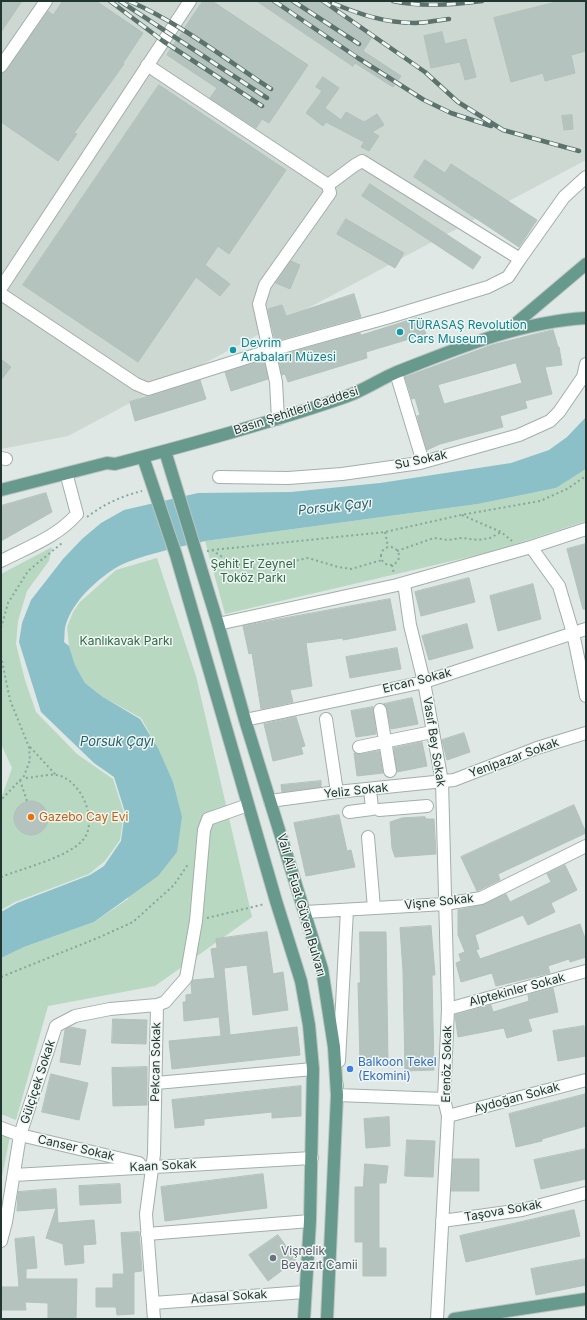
<!DOCTYPE html>
<html>
<head>
<meta charset="utf-8">
<style>
	body { margin:0 }
	#map { position:relative; width:587px; height:1320px; overflow:hidden; background:#dfe8e4; font-family:Inter,sans-serif }
	canvas { display:block }
	.frame { position:absolute; inset:0; border:2px solid #213631; pointer-events:none }
</style>
</head>
<body>
<div id="map">
<canvas width="587" height="1320"></canvas>
<div class="frame"></div>
</div>
<script>
const g = document.querySelector('canvas').getContext('2d');
g.lineJoin = 'round';
function paint(path, color) { g.fillStyle = color; g.fill(path, 'evenodd'); }
function trace(path, color, width, dash) { g.strokeStyle = color; g.lineWidth = width; g.lineCap = dash ? 'butt' : 'round'; g.setLineDash(dash || []); g.stroke(path); }
function drawText(font, color, halo, rows, align = 'center') {
  g.font = font + ' Inter,sans-serif'; g.lineWidth = 3; g.setLineDash([]); g.textBaseline = 'middle'; g.strokeStyle = halo; g.fillStyle = color; for (const [text, x, y, turn = 0] of rows) {
    g.save(); g.translate(x, y); g.rotate((+turn || 0) * Math.PI / 180); g.textAlign = isNaN(turn) ? turn : align; if (halo) g.strokeText(text, 0, 0); g.fillText(text, 0, 0); g.restore();
  }
}
paint(new Path2D(`
	M1,1H586V160L68,436L1,449Z`), '#cdd8d3');
paint(new Path2D(`
	M586,469V521L495,551L225,614L205,541L478,504L556,488Z
	M52,547L49,561L27,591L18,621L16,644L25,680L36,712L77,754L113,779L124,813L120,840L105,861L89,874L15,902L1,910V799L12,768L1,744V574Z
	M157,558L196,676L252,917L155,986L48,1006L16,1120L1,1114V958L24,947L94,922L128,899L158,748L141,718L103,697L85,683L75,665L69,646L67,627L73,612L80,602L116,570Z
	M1,1134L10,1136L1,1182Z`), '#b9d8c1');
paint(new Path2D(`
	M586,417V469L556,488L478,504L205,541C181,547 134,556 114,569C95,581 73,602 66,624C64,629 65,636 64,642L69,646L75,665L85,683L103,697L140,719L158,748L173,782L182,817L177,852L158,876L94,922L24,947L1,958V912L17,903L90,875L104,866L121,841L125,812L114,777L94,763L41,712L19,642L22,623L31,600L63,559L82,539L101,523L124,510L198,493L291,492L380,483L511,463L549,450L567,437Z`), '#8bc0c9');
const building = new Path2D(`
	M1,1H22L1,32Z
	M63,1H96L143,33L123,63L124,64L74,133L77,134L58,161L1,122V75L7,70L48,11L53,15Z
	M203,1H212L308,65L269,123L262,119L256,128L210,98L217,88L167,55Z
	M257,1H318L372,37L363,51L401,76L393,87L355,63L353,66Z
	M560,1H586V51L571,55L575,73L545,81L543,73L511,82L494,18Z
	M442,32L445,44L466,39L476,77L465,80L460,62L431,68L424,36Z
	M323,77L339,88L325,108L341,120L346,112L364,122L377,114L384,125L372,132L379,136L369,151L361,147L364,142L326,122L323,126L306,113L322,91L316,87Z
	M159,85L286,170L229,254L218,246L205,265L230,284L220,296L196,277L138,362L23,285Z
	M572,115L573,129L564,130L562,116Z
	M425,160L445,173L451,164L537,220L519,247L414,177Z
	M370,184L481,257L473,269L362,196Z
	M346,219L404,253L395,268L337,234Z
	M291,261L300,265L290,289L276,283Z
	M354,294L361,317L275,341L268,309L282,305L286,316Z
	M420,317L426,334L366,352L367,358L288,382L285,374L282,375L278,356L360,333L361,335Z
	M553,330L558,347H559L562,365L545,367L552,394L525,401L527,408L500,416L503,427L440,444L427,450L417,416L420,415L415,398L412,399L405,377L492,345ZM516,363L522,383L444,404L438,385Z
	M1,359L11,367L1,380Z
	M264,360L268,379L231,391L225,372Z
	M200,380L206,399L135,421L130,402Z
	M46,493L52,512L1,541V506Z
	M586,544V609H583L567,549Z
	M469,578L475,602L421,616L415,592Z
	M533,584L541,619L498,631L490,596Z
	M390,599L396,630L343,640V638L306,643L312,686L290,690L293,702L261,709L252,653L249,654L243,626Z
	M467,624L473,648L429,660L422,636Z
	M397,648L401,669L350,678L346,657Z
	M412,698L418,724L391,729L387,709L384,704Z
	M373,707L376,734L356,737L351,711Z
	M296,717L305,746L301,747L303,754L273,761L264,724Z
	M464,733L470,752L447,760L442,740Z
	M422,742L427,766L397,772L394,748Z
	M379,751L383,773L357,776L354,753L361,754Z
	M321,781V787L282,792L281,785Z
	M14 818a17 17 0 1 1 34 0a17 17 0 1 1-34 0Z
	M574,805L586,833L498,874L500,880L477,891L461,857Z
	M339,815L347,851L351,850L355,867L306,876L294,823Z
	M425,817L426,819H434L436,854L395,857L392,848L390,822L402,818Z
	M565,865L577,890L551,903L555,912L528,925L523,915L475,935L479,949L476,950L480,959L580,924L586,941V957L570,962L569,959L548,966L550,973L496,986L492,973L461,982L456,963L461,961L459,954L465,952L458,935V910L482,905L506,894L510,902L551,882L547,874Z
	M431,926L435,975H432L434,1070L405,1071L403,971L400,928Z
	M267,932L273,974L283,972L288,1010L253,1015L247,965L224,968L230,1035L297,1027L300,1055L172,1069L169,1041L221,1036L219,1017L184,1021L183,1002H186V995L192,994L191,984L193,980L215,978L211,949L217,948L216,939Z
	M360,932H386L388,1062L360,1063L358,983H360Z
	M553,988L558,1012L528,1019L532,1031L507,1038L504,1028L458,1037L455,1015L491,1005L493,1012L529,1001L528,995Z
	M113,1019L147,1020L146,1044L112,1043Z
	M584,1026L586,1056L558,1061L553,1031Z
	M70,1027L86,1030L80,1065L60,1062L65,1030Z
	M147,1067V1105L113,1106L112,1068Z
	M51,1074L88,1083L79,1120L42,1112Z
	M301,1086V1116L272,1118V1112L204,1119V1125L175,1128L172,1100Z
	M586,1094V1126L542,1139V1141L516,1147L509,1114Z
	M389,1117L390,1146L366,1148L364,1119Z
	M407,1140L435,1141L433,1177L405,1176Z
	M586,1149V1179L541,1189L534,1160Z
	M453,1159H479V1191H451Z
	M365,1164L388,1166L386,1183H379V1248H386V1276H363V1242H355V1187H363Z
	M263,1174L267,1208L165,1221L161,1187Z
	M120,1184L121,1203L80,1205L79,1186Z
	M56,1189L58,1223L94,1220L96,1244L83,1245L84,1263L65,1265L63,1244L46,1238L56,1208L17,1211L18,1192Z
	M574,1210L580,1236L466,1262L460,1236Z
	M139,1232L142,1271L134,1272V1314L117,1315L116,1307H96V1288H113V1274H124L121,1233Z
	M278,1235L296,1260L268,1281L249,1255Z
	M34,1237L37,1268L26,1269V1279H77L76,1319L48,1318V1303L25,1302L26,1310H1V1287H19L15,1239Z
	M586,1259V1285L536,1295L531,1269Z`);
paint(building, '#b4c3bd');
trace(building, '#b2c1bb', 1);
const minor = new Path2D(`
	M147,65L328,185L355,165L362,161L520,259L564,197L586,177
	M1,66L46,1
	M1,288L190,1
	M1,294L136,384L148,389L268,351L386,318L488,287L508,277L520,259
	M396,373L423,462
	M278,419L276,382L259,304L265,285L330,193L328,185
	M1,458L6,459
	M219,477L288,478L342,474L420,463L519,435L550,421L559,412L583,377L586,364
	M531,547L559,586L573,633L586,696
	M1,561C28,547 57,537 77,514L68,480
	M404,583L410,625L424,682L442,782L448,1009L444,1099L448,1116L437,1319
	M218,624L397,585L531,547L586,529
	M380,710L390,771
	M326,719L337,792
	M245,720L424,682L586,629
	M359,747L432,732
	M270,801L337,792L454,780L537,748L586,733
	M379,810L427,806
	M349,812L372,809L370,789
	M368,837L374,908
	M305,912L445,904L481,898L586,846
	M448,1009L586,971
	M339,1061L347,910
	M156,1083L313,1069
	M337,1085V1095L444,1099
	M448,1116L586,1080
	M1,1128L20,1135L139,1163
	M14,1175L312,1158
	M442,1221L522,1210L586,1193
	M147,1234L310,1221
	M1,1241L6,1222L20,1135L56,1026L75,1016L110,1009L157,1005
	M153,1303L305,1292
	M154,1319L146,1214L154,1154L157,1005L165,1002L186,978L196,921L204,830L208,819L248,805`);
const major = new Path2D(`
	M508,330L586,264
	M165,451L218,624L245,720L322,969L334,1047L337,1095L327,1319
	M143,457L176,555L276,901L301,981L309,1025L313,1069L310,1221L304,1319
	M1,490L107,463L115,464C192,444 270,423 345,397C363,391 380,379 397,372C458,348 520,322 586,318
	M454,1319L586,1299`);
trace(minor, '#a2afab', 14);
trace(major, '#bcc3c1', 14);
trace(new Path2D(`
	M462,515L501,532L512,541
	M87,517C104,504 122,496 142,491
	M385,532L388,547
	M381 556a9 9 0 1 1 18 0a9 9 0 1 1-18 0Z
	M212,550L385,532L461,515L540,501L567,489L586,476
	M207,551L212,550L227,560L248,568L265,567L308,558L338,567L351,569L382,560
	M397,551L434,538L448,540L462,538L478,540L490,538L501,532
	M392,565L394,574
	M1,628L8,603L28,571L62,543
	M1,656L10,700L29,747L30,760L24,776L1,800
	M30,747L56,775
	M20,780L27,801
	M1,877C23,868 66,858 82,841C100,823 81,778 56,775C46,774 33,778 23,778
	M207,918L265,904
	M1,977L100,937L133,922L174,885L189,863`), '#82a99c', 2, [2, 3]);
trace(minor, '#fff', 12);
trace(major, '#679a8c', 12);
const rail = new Path2D(`
	M110,1L163,41L262,106
	M120,1L267,98
	M129,1C180,23 225,59 271,89
	M274,1L358,58L424,100L451,113L491,126
	M293,1L359,44
	M323,1L425,72L458,102L503,130L579,151
	M393,1C422,7 453,5 482,1
	M332,3C359,14 385,23 415,23C426,23 438,20 449,19`);
trace(rail, '#5c726c', 4.5);
trace(rail, '#eef5f2', 3, [9]);
for (const [x, y, r, color] of [
	[400,332,4,"#0f9aa8"],
	[233,350,4,"#0f9aa8"],
	[31,817,4,"#e8710a"],
	[350,1069,4,"#3f7fe0"],
	[273,1258,4,"#6b7280"]
]) { const dot = new Path2D(); dot.arc(x, y, r, 0, 2 * Math.PI); g.fillStyle = color; g.fill(dot); trace(dot, '#eef5f2', 1.5); }
drawText('12px', '#0d838f', '#eef5f2', [
	["TÜRASAŞ Revolution",408,325],
	["Cars Museum",408,339],
	["Devrim",241,343],
	["Arabaları Müzesi",241,357]
], 'left');
drawText('12px', '#213631', '#eef5f2', [
	["Basın Şehitleri Caddesi",296,411,-18],
	["Su Sokak",421,460,-12],
	["Ercan Sokak",417,681,-14],
	["Vasıf Bey Sokak",434,742,81],
	["Yenipazar Sokak",514,758,-20],
	["Yeliz Sokak",356,791,-6],
	["Vişne Sokak",439,902,-6],
	["Vali Ali Fuat Güven Bulvarı",301,905,74],
	["Alptekinler Sokak",517,990,-15],
	["Pekcan Sokak",156,1062,-89],
	["Erenöz Sokak",447,1064,-89],
	["Gülçiçek Sokak",38,1082,-72],
	["Aydoğan Sokak",517,1098,-15],
	["Canser Sokak",76,1148,13],
	["Kaan Sokak",163,1166,-3],
	["Taşova Sokak",503,1211,-10],
	["Adasal Sokak",229,1297,-4]
]);
drawText('12px', '#306946', '#eef5f2', [
	["Şehit Er Zeynel",253,564],
	["Toköz Parkı",253,578],
	["Kanlıkavak Parkı",126,641]
]);
drawText('12px', '#c56008', '#eef5f2', [
	["Gazebo Cay Evi",39,817]
], 'left');
drawText('12px', '#366cbe', '#eef5f2', [
	["Balkoon Tekel",358,1062],
	["(Ekomini)",358,1076]
], 'left');
drawText('12px', '#5b616d', '#eef5f2', [
	["Vişnelik",281,1251],
	["Beyazıt Camii",281,1265]
], 'left');
drawText('italic 13px', '#22606c', '#eef5f2', [
	["Porsuk Çayı",335,507,-6],
	["Porsuk Çayı",117,742]
]);
</script>
</body>
</html>
